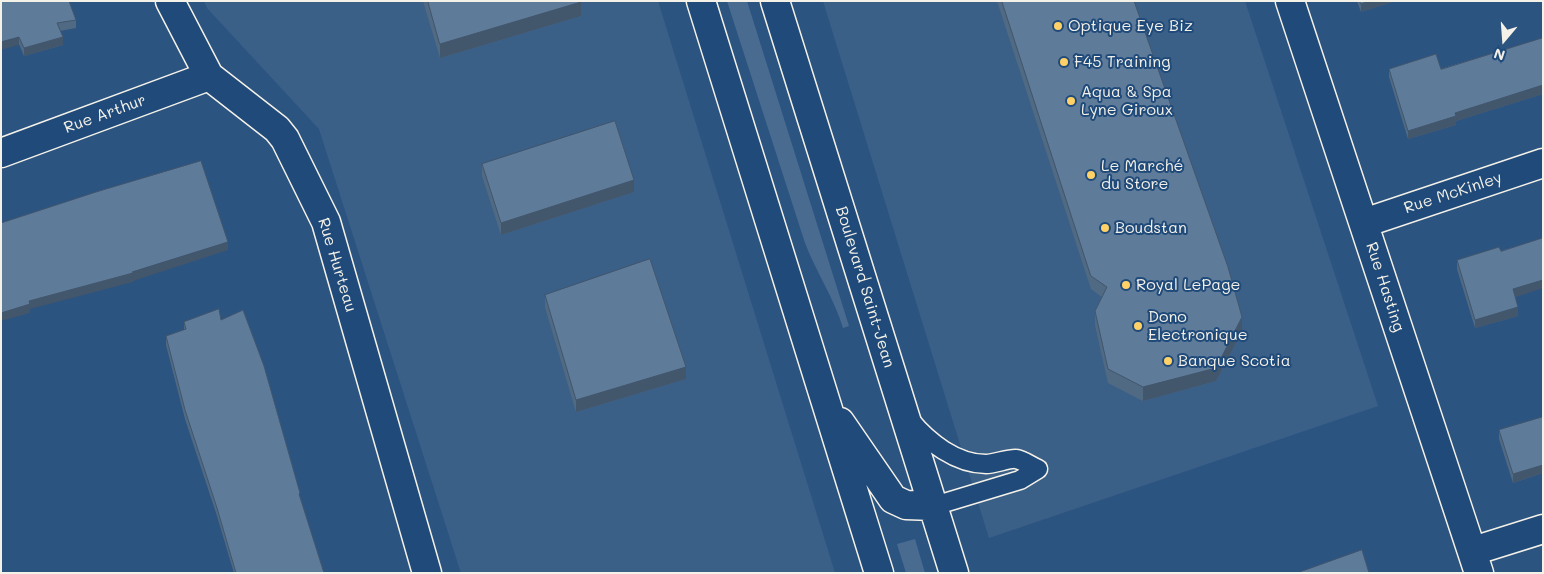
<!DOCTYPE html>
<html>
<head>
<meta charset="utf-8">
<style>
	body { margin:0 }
	#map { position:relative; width:1544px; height:574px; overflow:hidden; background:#2c5481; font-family:Mali,sans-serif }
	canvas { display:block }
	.frame { position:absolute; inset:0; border:2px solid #f4f1e8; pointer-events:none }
	.north { position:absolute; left:1479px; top:15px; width:50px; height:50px; -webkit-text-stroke:4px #1f4a7a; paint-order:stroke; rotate:198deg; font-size:14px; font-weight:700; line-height:20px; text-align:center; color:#f4f1e8 }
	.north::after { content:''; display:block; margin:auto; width:18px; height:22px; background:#f4f1e8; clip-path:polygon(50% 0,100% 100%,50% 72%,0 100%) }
</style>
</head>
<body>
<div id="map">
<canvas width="1544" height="574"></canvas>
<div class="frame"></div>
<div class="north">N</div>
</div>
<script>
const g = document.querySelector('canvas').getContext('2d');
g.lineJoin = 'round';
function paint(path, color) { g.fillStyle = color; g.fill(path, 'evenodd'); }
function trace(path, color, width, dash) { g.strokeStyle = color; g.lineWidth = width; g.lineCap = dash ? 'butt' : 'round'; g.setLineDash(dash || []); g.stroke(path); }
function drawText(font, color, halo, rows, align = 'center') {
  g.font = font + ' Mali,sans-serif'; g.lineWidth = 4; g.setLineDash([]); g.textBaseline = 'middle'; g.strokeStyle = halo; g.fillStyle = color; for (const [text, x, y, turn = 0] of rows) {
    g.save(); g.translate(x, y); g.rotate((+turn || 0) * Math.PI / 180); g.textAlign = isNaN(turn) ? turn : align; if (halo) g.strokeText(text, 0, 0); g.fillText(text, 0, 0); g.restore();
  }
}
paint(new Path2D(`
	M204,1H658L835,573H461L319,129L207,8Z
	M823,1H1245L1378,406L989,538Z`), '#3b6088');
paint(new Path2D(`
	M727,1H747L849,326L843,328C834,298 816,272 805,243Z
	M915,539L925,573H906L897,544Z`), '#496b90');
const lane = new Path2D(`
	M910,420C928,442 956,464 986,464C994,464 1010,458 1016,459C1023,460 1031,466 1038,469
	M934,506L1020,480L1038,469`);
const street = new Path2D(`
	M170,1L209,76L277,129L285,139L326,222L427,573
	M1290,1L1479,573
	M1,153L209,76
	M1364,223L1543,163
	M1473,551L1543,529`);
const secondary = new Path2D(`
	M701,1L879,573
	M775,1L954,573
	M840,422L893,499L906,505L934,506`);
trace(lane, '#f4f1e8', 21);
trace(street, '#f4f1e8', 31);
trace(secondary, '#f4f1e8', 31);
trace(lane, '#1f4a7a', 18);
trace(street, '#1f4a7a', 28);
trace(secondary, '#1f4a7a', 28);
paint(new Path2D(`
	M1,1L76,20V28L60,31L63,45L24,56Z
	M423,1H581V16L440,58Z
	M997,1H1134L1242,331L1216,381L1143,401L1108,383L1095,325V311L1102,297L1091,289Z
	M1357,1H1395L1361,12Z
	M1543,38V94L1456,121V125L1408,139L1389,77V69H1441Z
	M482,164L634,192L501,235L482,176Z
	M1457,260L1515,297L1518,316L1475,328L1457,269Z
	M545,295L686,379L576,412L545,307Z
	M221,320L300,499L324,573H234L217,516L185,419L166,345V336L184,330V322Z
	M1543,417V473L1513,483L1499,439V430Z`), '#516a84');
paint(new Path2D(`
	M1369,1H1395L1361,12V4Z
	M581,2V16L440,58V44Z
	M19,37V45L1,50V42Z
	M63,37V45L24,56V48Z
	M1543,85V94L1456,121V125L1408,139V131L1455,113Z
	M634,180V192L501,235V223Z
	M228,242V250L133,281V282L30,309V313L1,321V313L29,301L132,272Z
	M1543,280V288L1513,298V289Z
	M1518,307V316L1475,328V320Z
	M1242,317V331L1216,381L1143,401V387Z
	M686,367V379L576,412V400Z
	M1543,465V473L1513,483V474Z`), '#42566c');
const building = new Path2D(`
	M1,1H69L76,20L57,23L63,37L24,48L19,37L1,42Z
	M428,1H581V2L440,44Z
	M1002,1H1134L1228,267L1242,317L1216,368L1143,387L1108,369L1095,311L1107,287L1091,276Z
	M1360,1H1369L1361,4Z
	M1543,38V85L1455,113L1456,116L1408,131L1389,69L1436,54L1441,69Z
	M615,121L634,180L501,223L482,164Z
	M201,161L228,242L132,272L133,273L29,301L30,304L1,313V223L96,192Z
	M1543,238V280L1513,289L1518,307L1475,320L1457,260L1499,247L1501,251Z
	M650,259L686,367L576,400L545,295Z
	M219,309L221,320L243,310L264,366L300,493L299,494L324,573H236L217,508L185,410L166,336L186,329L184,322Z
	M1543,417V465L1513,474L1499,430Z
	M1362,550L1369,573H1297Z`);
paint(building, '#5e7b9a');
trace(building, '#42566c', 1);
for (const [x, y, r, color] of [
	[1058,26,5,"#ffd166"],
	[1064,62,5,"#ffd166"],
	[1071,101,5,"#ffd166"],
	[1091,175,5,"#ffd166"],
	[1105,228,5,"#ffd166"],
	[1126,285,5,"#ffd166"],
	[1138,326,5,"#ffd166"],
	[1168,361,5,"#ffd166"]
]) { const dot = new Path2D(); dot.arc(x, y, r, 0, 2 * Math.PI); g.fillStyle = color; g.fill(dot); trace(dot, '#1f4a7a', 2); }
drawText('16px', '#f4f1e8', '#1f4a7a', [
	["Optique Eye Biz",1068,26],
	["F45 Training",1074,62],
	["Aqua & Spa",1081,92],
	["Lyne Giroux",1081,110],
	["Le Marché",1101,166],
	["du Store",1101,184],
	["Boudstan",1115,228],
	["Royal LePage",1136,285],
	["Dono",1148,317],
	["Electronique",1148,335],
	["Banque Scotia",1178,361]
], 'left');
drawText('16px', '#f4f1e8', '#1f4a7a', [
	["Rue Arthur",105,114,-20],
	["Rue McKinley",1453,193,-18],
	["Rue Hurteau",337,265,73],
	["Boulevard Saint-Jean",865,287,73],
	["Rue Hasting",1385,287,72]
]);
</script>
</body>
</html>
